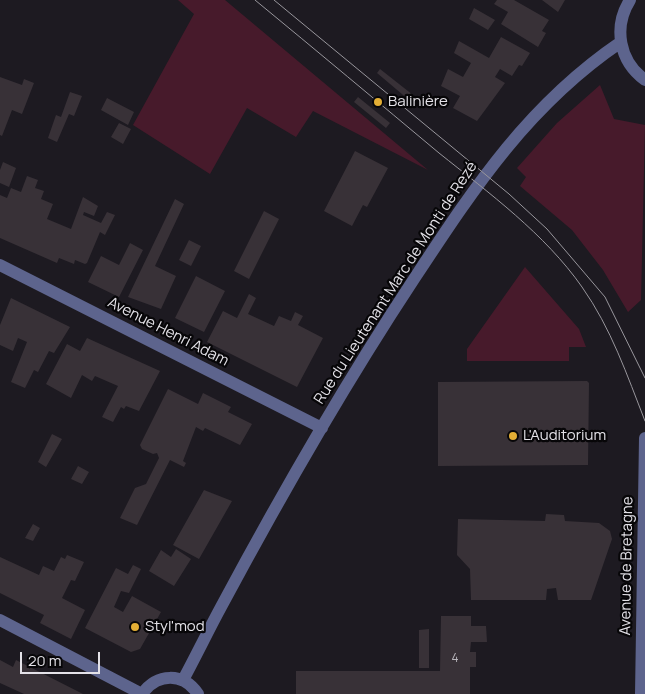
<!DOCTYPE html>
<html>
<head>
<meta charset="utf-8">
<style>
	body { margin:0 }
	#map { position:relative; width:645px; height:694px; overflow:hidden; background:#1d1a21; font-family:Manrope,sans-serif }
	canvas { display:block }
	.scale { position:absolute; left:20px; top:652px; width:80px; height:22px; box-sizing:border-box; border:2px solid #e4e2e8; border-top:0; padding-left:6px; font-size:15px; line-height:18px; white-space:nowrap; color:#e4e2e8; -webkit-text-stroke:4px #070608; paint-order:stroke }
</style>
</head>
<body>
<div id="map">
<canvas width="645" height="694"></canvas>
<div class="scale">20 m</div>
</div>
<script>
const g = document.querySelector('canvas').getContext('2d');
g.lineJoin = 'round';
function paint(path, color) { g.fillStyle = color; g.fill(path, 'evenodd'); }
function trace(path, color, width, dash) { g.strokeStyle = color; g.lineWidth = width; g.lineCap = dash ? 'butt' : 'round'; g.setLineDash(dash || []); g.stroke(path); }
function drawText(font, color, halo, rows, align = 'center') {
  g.font = font + ' Manrope,sans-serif'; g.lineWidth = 4.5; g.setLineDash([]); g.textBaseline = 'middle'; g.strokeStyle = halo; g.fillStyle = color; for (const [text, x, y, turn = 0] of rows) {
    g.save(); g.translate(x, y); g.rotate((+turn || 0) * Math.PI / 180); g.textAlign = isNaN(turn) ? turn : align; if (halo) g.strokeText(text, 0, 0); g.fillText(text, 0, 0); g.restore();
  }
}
paint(new Path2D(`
	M178,0H225L428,170L313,111L296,137L247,108L210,174L133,125L194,14Z
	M600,85L614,119L645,125L641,300L628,312L603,270L572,230L520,186L526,177L517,168L557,123Z
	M525,267L579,329L586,347H569V361H467V349Z`), '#471a2b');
paint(new Path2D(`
	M497,0H514L549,20L542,31L546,33L538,47L501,24L508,12L494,4Z
	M542,0H565L558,12Z
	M474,8L495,20L488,30L469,19Z
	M501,37L530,53L522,66L519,65L512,76L500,69L495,77L505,83L477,121L453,108L460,96L441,86L448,69L463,77L471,63L454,53L459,41L489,58Z
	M380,69L413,95L409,100L377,73Z
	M0,77L22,85L24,79L34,83L22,114L12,110L2,136L0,135Z
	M70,92L82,96L74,116L69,114L57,142L48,138L56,115L61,117Z
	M358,97L390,123L386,128L354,102Z
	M107,98L134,112L128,125L101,110Z
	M119,123L131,129L123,144L111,137Z
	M355,151L388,168L367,207L363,205L352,226L324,211Z
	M3,162L16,168L9,187L0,183V170Z
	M27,176L38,180L35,188L44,191L41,199L53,204L47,219L71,229L83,197L98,206L94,216L84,212L83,215L101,223L107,212L115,215L105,235L100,232L87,263L85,264L75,260L74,264L59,258L57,263L0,238V195L7,198L11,188L21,192Z
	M175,199L184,204L155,266L176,276L161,309L128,297Z
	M264,211L279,219L249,279L234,271Z
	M189,240L201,246L191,266L179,260Z
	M130,243L143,250L119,297L88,282L101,256L119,265Z
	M196,276L225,291L204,332L175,318Z
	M249,294L256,298L248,314L274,326L279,316L291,321L295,312L303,316L298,325L323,338L297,387L207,342L223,311L237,318Z
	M11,298L70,327L54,353L49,351L38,372L34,370L25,388L11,382L27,342L18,338L13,351L0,345V325Z
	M87,338L160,371L139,411L126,406L124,409L121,407L113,422L102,417L118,386L95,376L92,381L82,375L71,398L46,384L67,344L80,351Z
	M587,381L589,383L588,465L438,466V382Z
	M168,389L198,404L203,393L231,407L228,412L252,424L240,445L205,428L203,431L196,427L183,461L186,463L184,467L170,460L137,525L120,518L135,488L146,484L159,458L157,453L153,454L142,449L140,445Z
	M52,434L62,439L46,467L38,462Z
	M78,466L89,472L82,484L71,479Z
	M204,490L232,501L199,559L173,545Z
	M546,514L564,515L565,521L599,523L610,531L612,539L591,600H558L556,588L547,589L546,600H471L470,569L457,555L458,519L545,521Z
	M33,524L40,528L33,541L25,538Z
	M176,549L191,559L174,586L149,571L161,550L171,557Z
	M67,555L84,562L75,581L71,580L62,598L85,610L71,639L40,623L44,615L0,593V557L39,575L43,566L54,571L61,557L65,559Z
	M133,565L141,569L129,593L121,591L114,607L123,612L132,596L161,612L140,649L131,652L85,628L116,568L128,574Z
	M441,616H471V626H486L487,642H471L470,652H476V667H470V694H296V671H440Z
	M429,629V668H419V630Z
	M0,660L13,667L16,660L83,694H24L0,683Z`), '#383137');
trace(new Path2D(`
	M630,0C613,27 619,61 645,80
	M0,265L322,428
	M0,620L142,694
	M183,680C196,656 208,631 221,607C281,495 344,385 414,279C474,188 528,105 621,42
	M142,694C157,673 183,672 198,694
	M641,694L645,438`), '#5d648d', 12);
trace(new Path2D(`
	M255,0C317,51 378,102 439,153C489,193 545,234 582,287C611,328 627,375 645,421
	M274,0L509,194L547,229L605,297L645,378`), '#98969c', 1);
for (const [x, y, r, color] of [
	[378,102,5,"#e3ae35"],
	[513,436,5,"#e3ae35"],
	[135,627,5,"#e3ae35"]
]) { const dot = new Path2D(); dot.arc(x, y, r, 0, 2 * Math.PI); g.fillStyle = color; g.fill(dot); trace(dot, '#070608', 2); }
drawText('12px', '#b9b6bc', null, [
	["4",455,659]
]);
drawText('15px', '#e4e2e8', '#070608', [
	["Balinière",388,102],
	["L'Auditorium",523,436],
	["Styl'mod",145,627]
], 'left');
drawText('15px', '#e4e2e8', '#070608', [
	["Rue du Lieutenant Marc de Monti de Rezé",396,283,-57],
	["Avenue Henri Adam",168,332,27],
	["Avenue de Bretagne",627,566,-89]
]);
</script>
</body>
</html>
